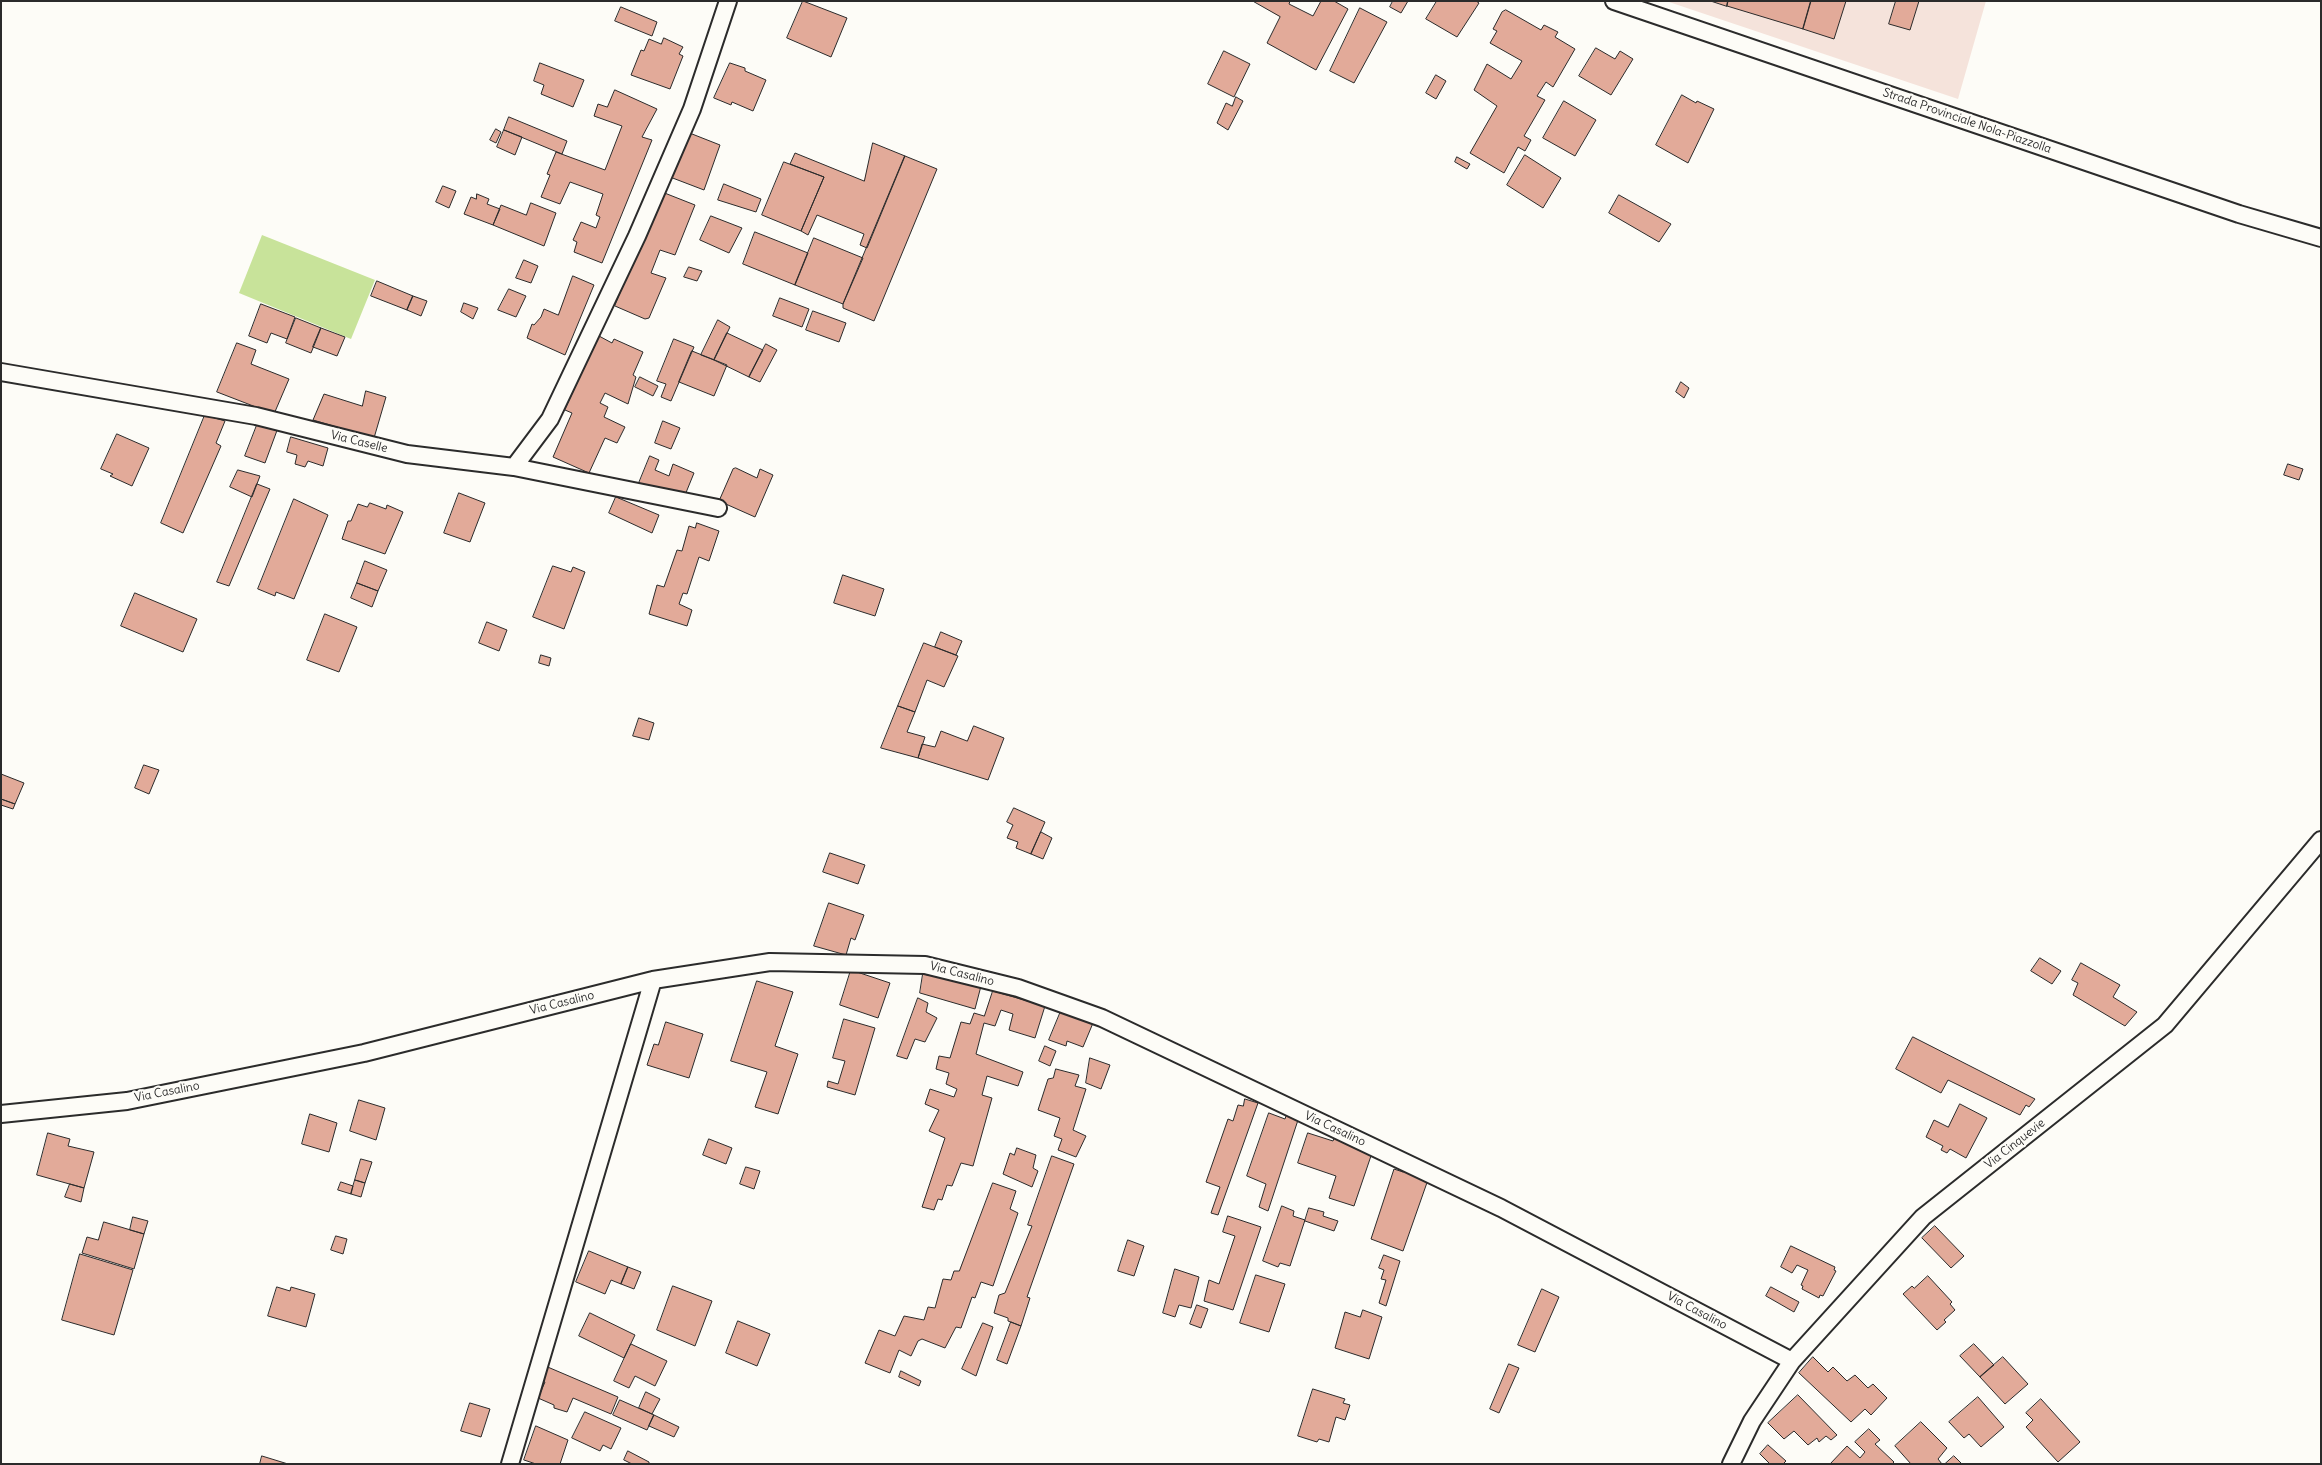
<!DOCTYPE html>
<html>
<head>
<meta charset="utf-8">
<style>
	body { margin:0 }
	#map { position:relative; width:2322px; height:1465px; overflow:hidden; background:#fdfcf7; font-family:Delius,sans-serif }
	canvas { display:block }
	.frame { position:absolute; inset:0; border:2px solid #2b2b2b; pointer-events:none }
</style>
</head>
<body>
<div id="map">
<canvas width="2322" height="1465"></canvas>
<div class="frame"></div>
</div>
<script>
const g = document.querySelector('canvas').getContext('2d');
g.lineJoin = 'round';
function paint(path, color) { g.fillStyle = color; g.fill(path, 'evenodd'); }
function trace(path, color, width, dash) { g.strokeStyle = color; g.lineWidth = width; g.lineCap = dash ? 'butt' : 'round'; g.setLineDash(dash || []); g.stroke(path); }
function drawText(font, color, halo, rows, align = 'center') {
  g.font = font + ' Delius,sans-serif'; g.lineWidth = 4.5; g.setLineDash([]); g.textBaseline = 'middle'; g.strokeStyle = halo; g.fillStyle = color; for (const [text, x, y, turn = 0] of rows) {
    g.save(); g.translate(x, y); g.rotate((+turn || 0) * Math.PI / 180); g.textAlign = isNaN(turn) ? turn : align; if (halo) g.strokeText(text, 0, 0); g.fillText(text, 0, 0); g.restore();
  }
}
paint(new Path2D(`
	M1666,1H1986L1958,99Z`), '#f5e3db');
paint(new Path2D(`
	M262,235L375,280L351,339L239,293Z`), '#c8e39a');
const building = new Path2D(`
	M803,1L847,18L831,57L787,38Z
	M1253,1H1290L1289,4L1313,16L1321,1H1334L1348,9L1316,70L1267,43L1280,17Z
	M1393,1H1408L1401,13L1390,7Z
	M1437,1H1476L1479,3L1457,37L1426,19Z
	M1711,1H1728L1727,6Z
	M1728,1H1811L1803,29L1727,6Z
	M1811,1H1846L1834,39L1803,29Z
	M1896,1H1919L1910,30L1889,24Z
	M621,7L657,22L652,36L615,21Z
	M1360,8L1387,22L1354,83L1330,71Z
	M1506,10L1541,30L1544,25L1558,32L1555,37L1575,49L1553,87L1546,82L1537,96L1545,100L1524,136L1531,140L1525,151L1518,147L1504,173L1470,153L1497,106L1474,90L1487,64L1511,79L1522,61L1490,43L1497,31L1493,29L1502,12Z
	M664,38L683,47L679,54L683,56L670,89L631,75L641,50L644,51L649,39L661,44Z
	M1596,48L1615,59L1620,51L1633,59L1611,95L1579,76Z
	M1224,51L1250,64L1234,97L1208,84Z
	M540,63L584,80L573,107L541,94L544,85L534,81Z
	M730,63L745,68V71L766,80L753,111L732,102L731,105L714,98Z
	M1436,75L1446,81L1436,99L1426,93Z
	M615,90L657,109L642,137L652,140L602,263L574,252L577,242L573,240L581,222L596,228L600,217L596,215L603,194L570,182L560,204L541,197L550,175L547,174L556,152L605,170L622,126L594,116L598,104L607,107Z
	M1682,95L1696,103L1697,101L1714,109L1688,163L1656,145Z
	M1236,97L1243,101L1228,130L1217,123L1226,103L1232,106Z
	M1564,101L1596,120L1575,156L1543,138Z
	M509,117L567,141L562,154L504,130Z
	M496,129L501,132L496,143L490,140Z
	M504,130L522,137L515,155L497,147Z
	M687,132L720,145L704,190L670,177Z
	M873,143L905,156L867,248L860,245L864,234L817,215L808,235L801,231L824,177L790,164L795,153L864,181Z
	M1525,155L1561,178L1543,208L1507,185Z
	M905,156L937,169L874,321L843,308V304Z
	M1457,157L1470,164L1467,169L1455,162Z
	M784,162L824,177L801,231L762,215Z
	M724,184L761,199L756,212L718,200Z
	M443,186L456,191L449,208L436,202Z
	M662,192L695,205L675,255L660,250L651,273L666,278L649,318L645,319L615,306Z
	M477,194L489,199L487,204L500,209L493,225L464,214L471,197L476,199Z
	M1619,195L1671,224L1659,242L1609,213Z
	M531,203L556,213L544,246L493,225L501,205L526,215Z
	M711,216L742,228L729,253L700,240Z
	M755,232L808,253L795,285L743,264Z
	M814,238L863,258L843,304L795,285Z
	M524,260L538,266L531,283L516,278Z
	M689,267L702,271L697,281L684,277Z
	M573,276L594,285L565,355L527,338L532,324L534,325L541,317L544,309L558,315Z
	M377,281L413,296L407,310L371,296Z
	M509,289L526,296L516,317L498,310Z
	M413,296L427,301L421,316L407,310Z
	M780,298L809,309L802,327L773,316Z
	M464,303L478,308L473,319L461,312Z
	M261,304L295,317L287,339L271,333L267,343L249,336Z
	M813,311L846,323L839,342L806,330Z
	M296,318L321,328L311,353L286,343Z
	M718,320L730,327L714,360L701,355Z
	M321,328L345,337L337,356L313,347Z
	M727,333L763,350L749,377L714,360Z
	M599,336L612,343L614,339L643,352L633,375L636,377L628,404L605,393L600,403L608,407L604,417L625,427L617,443L605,438L589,473L553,457L572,413L565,410Z
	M674,339L694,347L671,401L661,397L666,384L657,381Z
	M237,343L256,350L251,364L289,379L274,414L217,392Z
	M766,344L777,350L760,382L749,377Z
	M692,351L727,365L714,396L679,382Z
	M640,377L658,386L653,396L635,387Z
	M1681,382L1689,388L1684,398L1676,392Z
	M366,391L386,397L374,438L313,420L324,394L362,406Z
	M205,415L225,421L216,443L221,446L183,533L161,523Z
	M259,420L279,425L265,463L245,456Z
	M663,421L680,428L671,449L655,443Z
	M117,434L149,448L132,486L110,476L113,474L101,469Z
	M291,437L328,448L323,466L308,461L305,467L295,464L297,455L287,452Z
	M650,456L659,460L655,470L669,476L673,464L694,473L683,500L639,483Z
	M2288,464L2303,469L2299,480L2284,475Z
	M736,468L757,478L760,469L773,475L755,517L719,501L733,469Z
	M238,470L260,476L252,497L230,487Z
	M257,484L270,489L229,586L217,582Z
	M459,493L485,503L470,542L444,533Z
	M616,497L659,515L652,533L609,513Z
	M294,499L328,515L294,599L276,592L275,596L258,589Z
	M370,503L386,509L387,505L403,512L385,554L342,539L348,521H351L358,504L367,507Z
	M697,523L719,531L709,561L699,557L687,594L683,593L679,604L692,610L687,626L649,614L657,585L664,587L677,550L682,551L689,526L695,528Z
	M365,561L387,570L378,591L357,583Z
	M553,566L571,572L573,567L585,572L564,629L533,617Z
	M843,575L884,589L875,616L834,603Z
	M357,583L378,591L372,607L351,598Z
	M135,593L197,619L183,652L121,626Z
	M325,614L357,627L339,672L307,660Z
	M487,622L507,630L499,651L479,643Z
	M941,632L962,641L956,655L935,647Z
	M924,643L958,656L944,687L927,680L915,712L898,706Z
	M541,655L551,658L549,666L539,663Z
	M898,706L915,712L907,732L925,737L918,758L881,748Z
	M639,718L654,723L649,740L633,736Z
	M974,726L1004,738L988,780L918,758L922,744L935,747L941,731L967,741Z
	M144,765L159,770L149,794L135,788Z
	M1,774L24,783L15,804L1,799Z
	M1,799L15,804L13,809L1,805Z
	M1014,808L1045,822L1031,854L1016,848L1018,842L1007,838L1013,825L1007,822Z
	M1041,832L1052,838L1043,859L1031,854Z
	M830,853L865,865L858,884L823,872Z
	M829,903L864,915L855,940L851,938L846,955L814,946Z
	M2040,958L2061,971L2052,984L2031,971Z
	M2081,963L2120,985L2113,997L2137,1012L2125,1026L2073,995L2078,983L2072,980Z
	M851,970L890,983L878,1018L840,1005Z
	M923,974L981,986L975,1009L920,993Z
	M757,981L793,992L775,1046L798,1054L778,1114L755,1107L767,1072L731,1061Z
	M993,991L1045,1006L1035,1038L1009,1030L1013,1014L1001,1010L995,1026L984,1023L976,1054L1023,1072L1018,1086L987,1076L982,1095L992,1098L973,1166L961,1163L952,1186L947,1185L942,1200L938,1199L934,1210L922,1207L945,1138L929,1131L939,1110L925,1104L930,1089L954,1097L957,1089L946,1084L949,1073L936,1069L939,1056L950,1058L961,1022L970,1024L974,1013L984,1016Z
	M918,998L928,1003L926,1012L937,1018L925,1042L915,1039L907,1059L897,1056Z
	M1061,1011L1093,1023L1083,1047L1067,1041L1066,1046L1049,1040Z
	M844,1019L875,1028L855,1095L827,1087L828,1081L838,1084L845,1061L833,1058Z
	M666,1022L703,1034L689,1078L647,1065L654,1044L658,1045Z
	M1913,1037L2035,1099L2029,1107L2026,1105L2020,1115L1948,1080L1941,1093L1896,1069Z
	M1045,1046L1056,1051L1050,1066L1039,1061Z
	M1090,1058L1110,1065L1101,1089L1086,1083Z
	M1056,1069L1079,1075L1075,1086L1086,1089L1073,1130L1086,1136L1076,1157L1058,1150L1062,1139L1054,1136L1060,1118L1038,1110L1048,1079L1053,1078Z
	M1245,1099L1258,1103L1218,1215L1211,1213L1220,1187L1206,1182L1228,1119L1233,1121L1238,1105L1243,1106Z
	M359,1100L385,1108L376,1140L350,1131Z
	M1960,1104L1987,1118L1966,1158L1950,1149L1947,1153L1941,1150L1943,1146L1926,1137L1934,1120L1948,1127Z
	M1269,1113L1285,1119L1287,1113L1299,1117L1268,1211L1259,1207L1266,1184L1247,1176Z
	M310,1114L337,1123L329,1152L302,1144Z
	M48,1133L70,1139L68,1146L94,1152L84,1188L37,1175Z
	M1308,1133L1333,1141L1336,1133L1374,1147L1354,1206L1329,1198L1336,1176L1298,1163Z
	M709,1139L732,1148L726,1164L703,1155Z
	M1017,1148L1036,1155L1033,1168L1038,1171L1032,1187L1003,1174L1010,1153L1014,1155Z
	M1052,1156L1074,1164L1027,1297L1030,1298L1021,1326L1008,1321V1318L994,1313L999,1295L1005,1293L1032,1226L1028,1225Z
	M361,1159L372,1162L365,1183L355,1180Z
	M1407,1164L1430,1174L1403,1251L1371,1239L1394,1169L1403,1172Z
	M746,1167L760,1171L754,1189L740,1184Z
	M355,1180L365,1183L361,1197L351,1194Z
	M341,1182L353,1186L351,1194L338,1190Z
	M993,1183L1016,1191L1010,1209L1018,1213L993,1286L981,1282L975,1298L972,1297L961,1328L956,1327L945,1348L922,1339L918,1341L911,1356L899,1350L890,1373L865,1363L879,1330L895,1336L904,1316L924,1320L928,1307L935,1308L943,1279L951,1280L954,1271H959Z
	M70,1184L84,1188L81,1202L65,1197Z
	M1282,1206L1294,1211L1293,1216L1305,1220L1290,1266L1280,1263L1278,1267L1263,1261Z
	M1309,1208L1324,1212L1323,1216L1338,1221L1334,1231L1305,1221Z
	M1228,1216L1261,1227L1233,1310L1204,1301L1209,1280L1219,1284L1235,1236L1223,1232Z
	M133,1217L148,1221L144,1234L130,1230Z
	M104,1222L144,1234L134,1269L82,1253L87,1237L98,1240Z
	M1935,1226L1964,1256L1951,1268L1922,1238Z
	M336,1236L347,1239L343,1254L331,1250Z
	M1128,1240L1144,1246L1134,1276L1118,1271Z
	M1791,1246L1835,1267L1834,1270L1836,1271L1823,1296L1820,1295L1819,1298L1802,1289L1803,1286L1801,1285L1808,1270L1797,1265L1792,1273L1781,1267Z
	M589,1251L628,1267L621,1284L611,1280L605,1294L576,1282Z
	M80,1254L133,1270L114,1335L62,1320Z
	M1384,1255L1400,1261L1386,1306L1379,1303L1386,1280L1381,1279L1384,1270L1379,1268Z
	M628,1267L641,1272L634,1289L621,1284Z
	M1175,1269L1199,1277L1191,1308L1179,1305L1175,1317L1163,1313Z
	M1256,1275L1285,1284L1269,1332L1240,1323Z
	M1928,1276L1952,1302L1950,1304L1955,1310L1944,1320L1946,1322L1937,1330L1903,1294L1912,1286L1914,1288Z
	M673,1286L712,1301L695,1346L657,1330Z
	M277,1287L290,1291L291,1287L315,1294L306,1327L268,1316Z
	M1771,1287L1799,1302L1794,1312L1766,1296Z
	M1542,1289L1559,1297L1535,1352L1518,1345Z
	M1197,1305L1208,1309L1201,1328L1190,1324Z
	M1363,1310L1382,1317L1369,1359L1335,1348L1345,1312L1360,1317Z
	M590,1313L635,1335L624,1358L579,1336Z
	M738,1321L770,1334L757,1366L726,1353Z
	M1011,1322L1021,1326L1007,1364L997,1360Z
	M983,1323L993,1327L976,1376L962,1369Z
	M631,1344L667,1361L655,1386L635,1376L629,1388L614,1381Z
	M1974,1344L1994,1365L1980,1377L1960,1356Z
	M1813,1357L1828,1372L1833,1367L1847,1381L1855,1375L1868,1388L1873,1384L1887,1398L1871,1415L1865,1409L1851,1422L1799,1373Z
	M2003,1357L2028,1384L2005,1404L1980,1377Z
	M1509,1364L1519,1368L1499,1413L1490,1409Z
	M543,1365L618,1397L611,1414L573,1398L567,1412L554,1408V1405L538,1398L545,1382L537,1379Z
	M901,1371L921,1381L919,1386L899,1377Z
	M1313,1389L1345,1399L1343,1403L1350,1405L1345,1420L1336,1417L1329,1442L1319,1439L1317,1442L1298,1436Z
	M646,1392L660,1399L652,1414L639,1408Z
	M1798,1395L1837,1435L1831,1440L1826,1436L1819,1442L1817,1438L1808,1445L1794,1431L1784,1439L1768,1423Z
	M1978,1397L2004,1427L1981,1447L1969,1434L1964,1438L1949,1422Z
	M2041,1399L2080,1442L2058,1462L2026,1427L2033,1420L2026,1413Z
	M620,1400L654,1415L647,1430L613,1415Z
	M470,1403L490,1409L481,1437L461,1431Z
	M585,1412L621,1428L611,1449L603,1445L600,1451L572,1438Z
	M654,1415L679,1427L674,1437L649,1426Z
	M1921,1422L1947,1448L1938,1459L1942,1464H1911L1895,1446Z
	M536,1426L568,1440L560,1464H536L524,1460Z
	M1869,1429L1880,1440L1875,1444L1894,1462L1892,1464H1830L1847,1446L1860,1458L1865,1452L1855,1442Z
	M1768,1445L1786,1461L1783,1464H1770L1760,1454Z
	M628,1451L649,1462V1464H632L624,1460Z
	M262,1456L288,1464H260Z
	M1954,1456L1962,1464H1945Z`);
paint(building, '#e2aa99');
trace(building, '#2b2b2b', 1);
const street = new Path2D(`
	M1614,1L2239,214L2321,238
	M1,372L256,416L407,454L514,467L718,508
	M514,467L550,419L637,236L692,109L728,1
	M1,1114L127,1101L364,1053L653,980L770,962L925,965L1018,988L1102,1018L1501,1208L1792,1361
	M510,1464L653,980
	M1731,1464L1752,1421L1792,1361L1923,1217L2165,1025L2321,840`);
trace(street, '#2b2b2b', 20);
trace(street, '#fdfcf7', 16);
drawText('12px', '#2b2b2b', '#fdfcf7', [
	["Strada Provinciale Nola-Piazzolla",1967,121,19],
	["Via Caselle",359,442,14],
	["Via Casalino",962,974,14],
	["Via Casalino",562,1003,-14],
	["Via Casalino",167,1092,-11],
	["Via Casalino",1335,1129,25],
	["Via Cinquevie",2015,1144,-38],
	["Via Casalino",1697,1311,28]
]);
</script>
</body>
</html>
